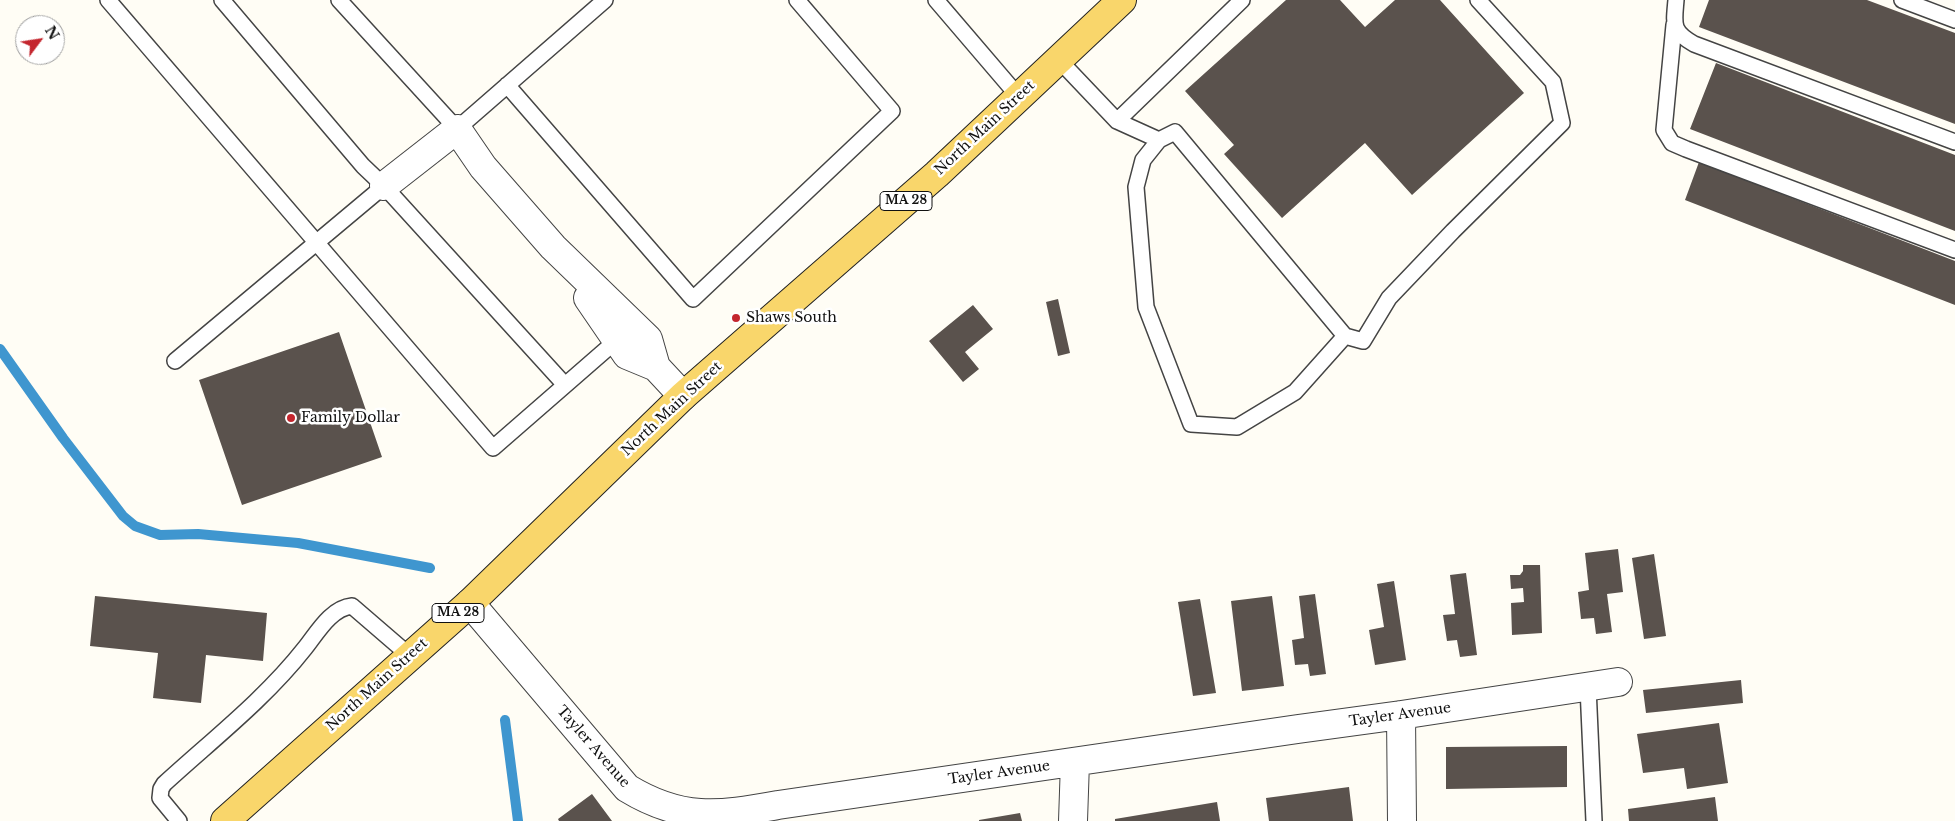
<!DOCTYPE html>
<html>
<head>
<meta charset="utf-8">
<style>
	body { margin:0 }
	#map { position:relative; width:1955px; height:821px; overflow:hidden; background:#fffdf5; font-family:"Libre Baskerville",serif }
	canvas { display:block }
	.north { position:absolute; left:15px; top:15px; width:50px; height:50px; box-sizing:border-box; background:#fff; border:1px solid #a0a0a0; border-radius:50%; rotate:59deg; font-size:14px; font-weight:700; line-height:20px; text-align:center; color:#111 }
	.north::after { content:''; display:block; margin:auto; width:18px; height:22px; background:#c4262e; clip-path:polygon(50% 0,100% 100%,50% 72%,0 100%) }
</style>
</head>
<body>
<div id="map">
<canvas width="1955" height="821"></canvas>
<div class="north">N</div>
</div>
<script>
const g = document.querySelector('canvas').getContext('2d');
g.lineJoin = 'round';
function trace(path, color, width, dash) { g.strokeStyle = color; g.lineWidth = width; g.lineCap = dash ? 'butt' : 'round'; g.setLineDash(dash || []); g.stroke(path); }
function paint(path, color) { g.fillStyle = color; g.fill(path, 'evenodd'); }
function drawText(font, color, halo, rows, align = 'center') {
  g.font = font + ' "Libre Baskerville",serif'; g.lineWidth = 5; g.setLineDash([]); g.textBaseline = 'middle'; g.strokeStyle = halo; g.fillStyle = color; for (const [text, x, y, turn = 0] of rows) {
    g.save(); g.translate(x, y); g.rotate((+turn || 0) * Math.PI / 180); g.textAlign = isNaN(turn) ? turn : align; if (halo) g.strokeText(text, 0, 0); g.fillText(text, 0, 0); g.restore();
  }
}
trace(new Path2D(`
	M0,349L63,438L123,516L135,526L160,535L198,534L298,543L430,568
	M505,720L518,821`), '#3f96cf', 10);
paint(new Path2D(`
	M1286,0H1340L1365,27L1395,0H1440L1524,93L1412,195L1365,143L1282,218L1224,154L1234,145L1185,91Z
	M1709,0H1867L1955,33V124L1699,27Z
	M1716,63L1955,155V231L1690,129Z
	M1699,162L1955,261V305L1685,200Z
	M1058,299L1070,353L1058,356L1046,302Z
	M973,305L993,329L965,352L979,369L963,382L929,341Z
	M339,332L382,457L242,505L199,380Z
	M1618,549L1623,592L1607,594L1612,632L1596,634L1594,618L1581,619L1578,592L1589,590L1585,553Z
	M1654,554L1666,636L1644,639L1632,558Z
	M1523,565H1540L1542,633L1512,635L1511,603L1524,602L1523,588L1511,589L1510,575H1520L1523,571Z
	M1466,573L1477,655L1460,657L1457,640L1447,641L1443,615L1455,614L1450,575Z
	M1394,581L1406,660L1375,665L1369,630L1384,627L1377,584Z
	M1315,594L1326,674L1310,676L1308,664L1295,665L1292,640L1304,638L1299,596Z
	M95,596L267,613L263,661L206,655L201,703L153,698L158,653L90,646Z
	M1272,596L1284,686L1242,691L1231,601Z
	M1200,599L1216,693L1193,696L1178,602Z
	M1741,680L1743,703L1646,713L1643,690Z
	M1719,723L1728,783L1687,789L1684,768L1643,773L1637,734Z
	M1567,746V787L1446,789V747Z
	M1349,787L1353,821H1269L1266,798Z
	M592,794L612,821H559L558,819Z
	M1715,797L1718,821H1629L1628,809Z
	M1217,802L1220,821H1115V819Z
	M1020,813L1022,821H979V820Z`), '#5a524d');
const service = new Path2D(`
	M108,0L493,448L617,340
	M222,0L363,166L384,186L565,385
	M339,0L457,129L605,0
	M936,0L1019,97
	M1676,0C1674,24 1671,31 1694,44L1955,142
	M1902,0L1955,20
	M1674,25L1664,130L1672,143L1686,149L1955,250
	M1059,60L1117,121L1159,140L1175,132L1345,336L1363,341L1389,298L1453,231L1562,123L1553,82L1478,0
	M507,85L693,299L892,111L797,0
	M1117,121L1242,0
	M1159,140L1143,160L1136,187L1146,307L1191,424L1237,427L1295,392L1345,336
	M175,361L384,186
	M1588,687L1594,821
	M179,821L160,798L161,789L164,784C212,740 265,699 305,648C317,633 331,608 352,606L410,656`);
const minor = new Path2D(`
	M384,186L457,129L483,167L553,247L648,339L656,367
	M588,298L627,355L656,367L683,396
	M470,603L627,788C681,821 718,816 778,805L1298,729L1401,715L1618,682
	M1401,715L1402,821
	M1073,821L1075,762`);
const primary = new Path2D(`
	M225,821L470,603L683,396L937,174L1122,0`);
trace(service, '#444', 18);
trace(minor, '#444', 30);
trace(primary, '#222', 30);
trace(service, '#fff', 15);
trace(minor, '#fff', 28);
trace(primary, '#f9d66b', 28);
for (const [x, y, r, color] of [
	[736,318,5,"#c4262e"],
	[291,418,5,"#c4262e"]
]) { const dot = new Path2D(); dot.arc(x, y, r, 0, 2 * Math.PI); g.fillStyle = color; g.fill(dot); trace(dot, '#fff', 2); }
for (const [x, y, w] of [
	[906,201,52],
	[458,613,52]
]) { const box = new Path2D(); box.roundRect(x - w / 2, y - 9.5, w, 19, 4); g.fillStyle = '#fff'; g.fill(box); trace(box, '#111', 1); }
drawText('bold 12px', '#111', null, [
	["MA 28",906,201],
	["MA 28",458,613]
]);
drawText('14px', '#111', '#fff', [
	["North Main Street",985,128,-43],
	["North Main Street",672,409,-43],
	["North Main Street",377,685,-42],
	["Tayler Avenue",1400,715,-8],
	["Tayler Avenue",593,747,49],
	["Tayler Avenue",999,773,-8]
]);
drawText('14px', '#111', '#fff', [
	["Shaws South",746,318],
	["Family Dollar",301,418]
], 'left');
</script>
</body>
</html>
